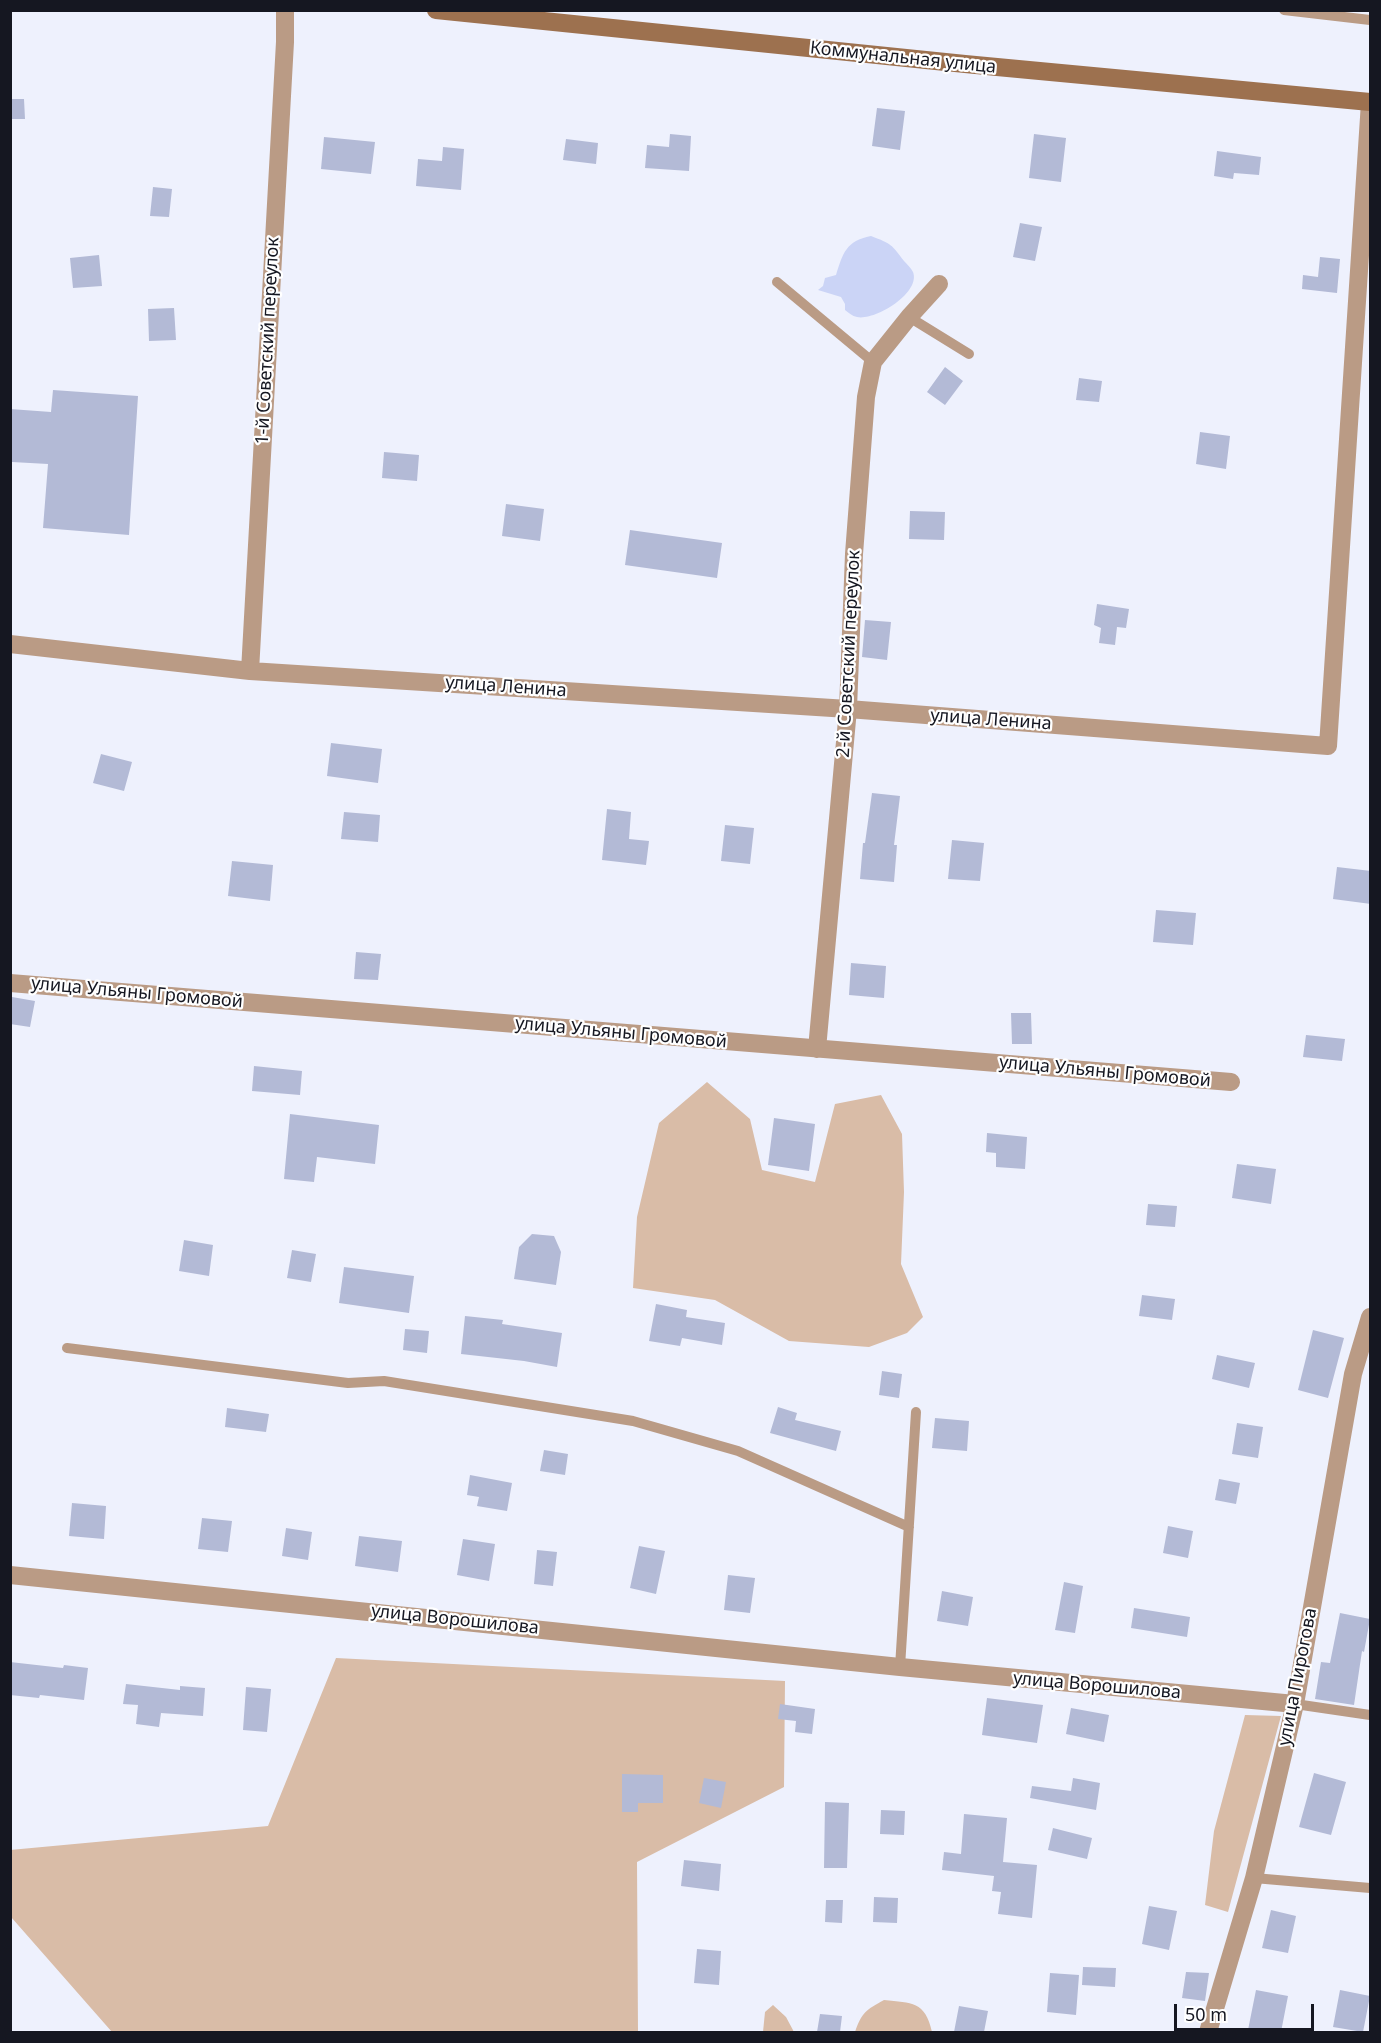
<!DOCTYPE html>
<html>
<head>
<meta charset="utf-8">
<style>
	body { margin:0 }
	#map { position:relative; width:1381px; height:2043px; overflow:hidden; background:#eef1fd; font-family:"Noto Sans",sans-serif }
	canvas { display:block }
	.frame { position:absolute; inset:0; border:12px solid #151721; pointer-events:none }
	.scale { position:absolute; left:1174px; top:2004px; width:140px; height:27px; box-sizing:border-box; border:3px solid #151721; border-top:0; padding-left:8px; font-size:18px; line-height:21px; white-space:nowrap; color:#151721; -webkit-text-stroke:4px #fff; paint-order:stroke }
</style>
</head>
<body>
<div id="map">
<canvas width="1381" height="2043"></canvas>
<div class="frame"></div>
<div class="scale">50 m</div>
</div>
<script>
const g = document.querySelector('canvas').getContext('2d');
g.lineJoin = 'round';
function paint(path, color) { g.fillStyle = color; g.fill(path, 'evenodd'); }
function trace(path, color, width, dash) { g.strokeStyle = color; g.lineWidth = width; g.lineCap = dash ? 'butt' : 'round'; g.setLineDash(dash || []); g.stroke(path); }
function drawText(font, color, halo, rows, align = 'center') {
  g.font = font + ' "Noto Sans",sans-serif'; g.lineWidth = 4.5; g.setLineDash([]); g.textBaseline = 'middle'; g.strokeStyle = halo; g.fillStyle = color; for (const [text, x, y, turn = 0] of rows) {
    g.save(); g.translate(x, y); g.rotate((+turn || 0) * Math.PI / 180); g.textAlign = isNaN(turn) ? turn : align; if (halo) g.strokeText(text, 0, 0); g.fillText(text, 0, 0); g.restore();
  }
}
paint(new Path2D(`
	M707,1082L750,1119L762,1170L815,1182L835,1104L881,1095L902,1134L904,1192L901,1264L923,1317L907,1333L869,1347L789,1341L715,1300L633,1288L637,1217L659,1123Z
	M336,1658L785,1681L784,1787L637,1862L638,2032H112L11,1917L10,1850L268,1826Z
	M1245,1715L1281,1716L1228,1912L1205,1905L1214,1831Z
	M884,2000C912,2003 925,2001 932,2032H855C862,2012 866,2010 884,2000Z
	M773,2005L786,2017L794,2032H763L765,2012Z`), '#d9bca7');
paint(new Path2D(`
	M871,236C892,244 891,244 904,261C907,264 911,268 913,272C921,293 875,321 857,317C852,316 849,313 845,310V304L841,297L818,290L823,286L825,278L836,275C843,253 846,241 871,236Z`), '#cbd4f6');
paint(new Path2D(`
	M10,99H24L25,119H10Z
	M877,108L905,111L900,150L872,146Z
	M670,134L691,136L689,171L645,168L647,145L669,147Z
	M1034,134L1066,138L1061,182L1029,178Z
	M324,137L375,142L371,174L321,169Z
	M566,139L598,143L596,164L563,160Z
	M443,147L464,149L461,190L416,186L418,159L442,161Z
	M1217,151L1261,157L1259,175L1234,173L1233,179L1214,176Z
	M153,187L172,189L169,217L150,216Z
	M1020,223L1042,227L1035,261L1013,257Z
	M99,255L102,286L73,288L70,258Z
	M1320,257L1340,259L1337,293L1302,289L1303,275L1318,277Z
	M174,308L176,340L149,341L148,309Z
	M945,367L963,381L945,405L927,392Z
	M1079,378L1102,381L1099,402L1076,400Z
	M53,390L138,396L129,535L43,528L48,464L12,462L10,409L51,412Z
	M1200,432L1230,436L1226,469L1196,464Z
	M384,452L419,455L417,481L382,478Z
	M506,504L544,509L540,541L502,536Z
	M910,511L945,512L944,540L909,539Z
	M630,530L722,543L717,578L625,565Z
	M1097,604L1129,609L1126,628L1117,627L1115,645L1099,643L1101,628L1094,625Z
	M865,620L891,622L887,660L862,657Z
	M331,743L382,749L378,783L327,776Z
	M101,754L132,762L124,791L93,783Z
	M872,793L900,796L894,845H897L894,882L860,879L863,843H865Z
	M607,809L631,812L629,839L649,841L646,865L602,860Z
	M344,812L380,815L378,842L341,839Z
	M725,825L754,828L750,864L721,861Z
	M952,840L984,843L980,881L948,879Z
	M232,861L273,865L270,901L228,896Z
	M1337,867L1371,871V904L1333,899Z
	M1156,910L1196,913L1193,945L1153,942Z
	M356,952L381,954L378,980L354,979Z
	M851,963L886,966L884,998L849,995Z
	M12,997L35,1001L30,1027L10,1024Z
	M1011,1013H1031L1032,1044H1012Z
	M1306,1035L1345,1039L1342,1061L1303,1057Z
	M254,1066L302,1071L300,1095L252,1091Z
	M290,1114L379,1125L375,1164L317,1157L314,1182L284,1179Z
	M774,1118L815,1124L809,1171L768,1165Z
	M987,1133L1027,1137L1025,1169L996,1167V1153L986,1152Z
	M1237,1164L1276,1169L1271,1204L1232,1198Z
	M1148,1204L1177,1206L1175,1227L1146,1225Z
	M532,1234L554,1236L561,1252L556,1285L514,1279L519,1247Z
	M184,1240L213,1245L209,1276L179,1271Z
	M292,1250L316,1254L311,1282L287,1278Z
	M344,1267L414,1276L409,1313L339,1303Z
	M1142,1295L1175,1299L1172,1320L1139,1316Z
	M656,1304L687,1310L686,1317L725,1323L722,1345L682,1338L680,1346L649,1341Z
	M465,1316L503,1320L502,1324L562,1333L557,1367L524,1361L461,1354Z
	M405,1329L429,1331L427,1353L403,1350Z
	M1313,1330L1344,1338L1328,1398L1298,1390Z
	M1217,1355L1255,1363L1249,1388L1212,1379Z
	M882,1371L902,1374L899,1398L879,1395Z
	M778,1407L797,1413L795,1420L841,1431L836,1451L770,1433Z
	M227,1408L269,1414L266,1432L225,1427Z
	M935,1418L969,1421L967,1451L932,1448Z
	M1237,1423L1263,1427L1258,1458L1232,1454Z
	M544,1450L568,1454L565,1475L540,1471Z
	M470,1475L512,1483L507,1511L477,1506L479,1497L467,1495Z
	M1219,1479L1240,1483L1236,1504L1215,1500Z
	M72,1503L106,1506L104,1539L69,1536Z
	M202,1518L232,1521L228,1552L198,1549Z
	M1168,1526L1193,1531L1188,1558L1163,1553Z
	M286,1528L312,1532L308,1560L282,1556Z
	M359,1536L402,1541L398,1572L355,1566Z
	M463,1539L495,1544L489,1581L457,1575Z
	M639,1546L665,1551L656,1594L630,1588Z
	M537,1550L557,1552L553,1586L534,1584Z
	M728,1575L755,1578L750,1613L724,1610Z
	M1064,1582L1083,1586L1075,1633L1055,1630Z
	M942,1591L973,1597L968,1626L937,1621Z
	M1134,1608L1190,1617L1187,1637L1131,1628Z
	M1340,1613L1370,1619L1364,1652L1362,1651L1354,1705L1315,1699L1321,1662L1330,1663Z
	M10,1662L63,1668L64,1665L88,1668L84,1700L40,1695L39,1698L10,1695Z
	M126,1684L180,1690V1686L205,1688L203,1716L161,1713L159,1727L136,1724L138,1705L123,1704Z
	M246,1687L271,1689L267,1732L243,1730Z
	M987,1698L1043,1705L1037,1743L982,1735Z
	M780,1704L815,1709L812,1734L795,1732L796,1721L778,1719Z
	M1071,1708L1109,1715L1104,1742L1066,1734Z
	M1314,1773L1346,1782L1331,1835L1299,1827Z
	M622,1774L663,1775V1803H638V1812H622Z
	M704,1778L726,1782L721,1808L699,1803Z
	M1073,1778L1100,1783L1096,1810L1030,1798L1032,1786L1071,1791Z
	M825,1802L849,1803L847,1868H824Z
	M881,1810L905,1811L904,1835L880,1834Z
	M964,1814L1007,1818L1003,1862L1037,1865L1032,1918L998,1914L1001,1892L992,1891L994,1876L942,1870L944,1852L961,1854Z
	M1053,1828L1092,1838L1087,1859L1048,1850Z
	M684,1860L721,1864L719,1891L681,1886Z
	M874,1897L898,1898L897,1923L873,1922Z
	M826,1900H843L842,1923L825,1922Z
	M1149,1906L1177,1911L1169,1950L1142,1944Z
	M1271,1910L1296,1916L1288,1953L1262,1948Z
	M697,1949L721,1951L719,1985L694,1983Z
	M1083,1967L1116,1968L1115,1987L1082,1985Z
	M1186,1972L1209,1973L1205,2001L1182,1998Z
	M1050,1973L1079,1975L1076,2015L1047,2012Z
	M1256,1990L1288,1996L1281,2032H1263L1248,2030Z
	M1340,1990L1370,1996L1363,2032L1333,2027Z
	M959,2006L988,2011L984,2032H954Z
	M820,2014L842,2016L840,2032H817Z`), '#b3bad6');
trace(new Path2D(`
	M1284,10L1370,20
	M777,282L873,362
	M909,317L969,354
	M67,1348L348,1383L384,1381L633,1421L738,1451L909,1527
	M900,1667L916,1412
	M1295,1704L1370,1715
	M1254,1878L1370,1888`), '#ba9b85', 10);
trace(new Path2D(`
	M10,644L250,671L848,709L1328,746L1370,102
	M250,671L285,42V10
	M10,983L1231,1082
	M817,1049L848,709L854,554L866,397L873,362L909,317L939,284
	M10,1575L900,1667L1295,1704
	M1208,2032L1254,1878L1295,1704L1353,1374L1370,1317`), '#ba9b85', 18);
trace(new Path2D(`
	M436,10L965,64L1370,102`), '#9d714f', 18);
drawText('18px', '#151721', '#fff', [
	["Коммунальная улица",903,58,6],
	["1-й Советский переулок",268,341,-87],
	["2-й Советский переулок",849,654,-87],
	["улица Ленина",506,687,4],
	["улица Ленина",991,720,4],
	["улица Ульяны Громовой",137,993,5],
	["улица Ульяны Громовой",621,1033,5],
	["улица Ульяны Громовой",1105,1072,5],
	["улица Ворошилова",455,1620,6],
	["улица Пирогова",1298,1677,-79],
	["улица Ворошилова",1097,1686,5]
]);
</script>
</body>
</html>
